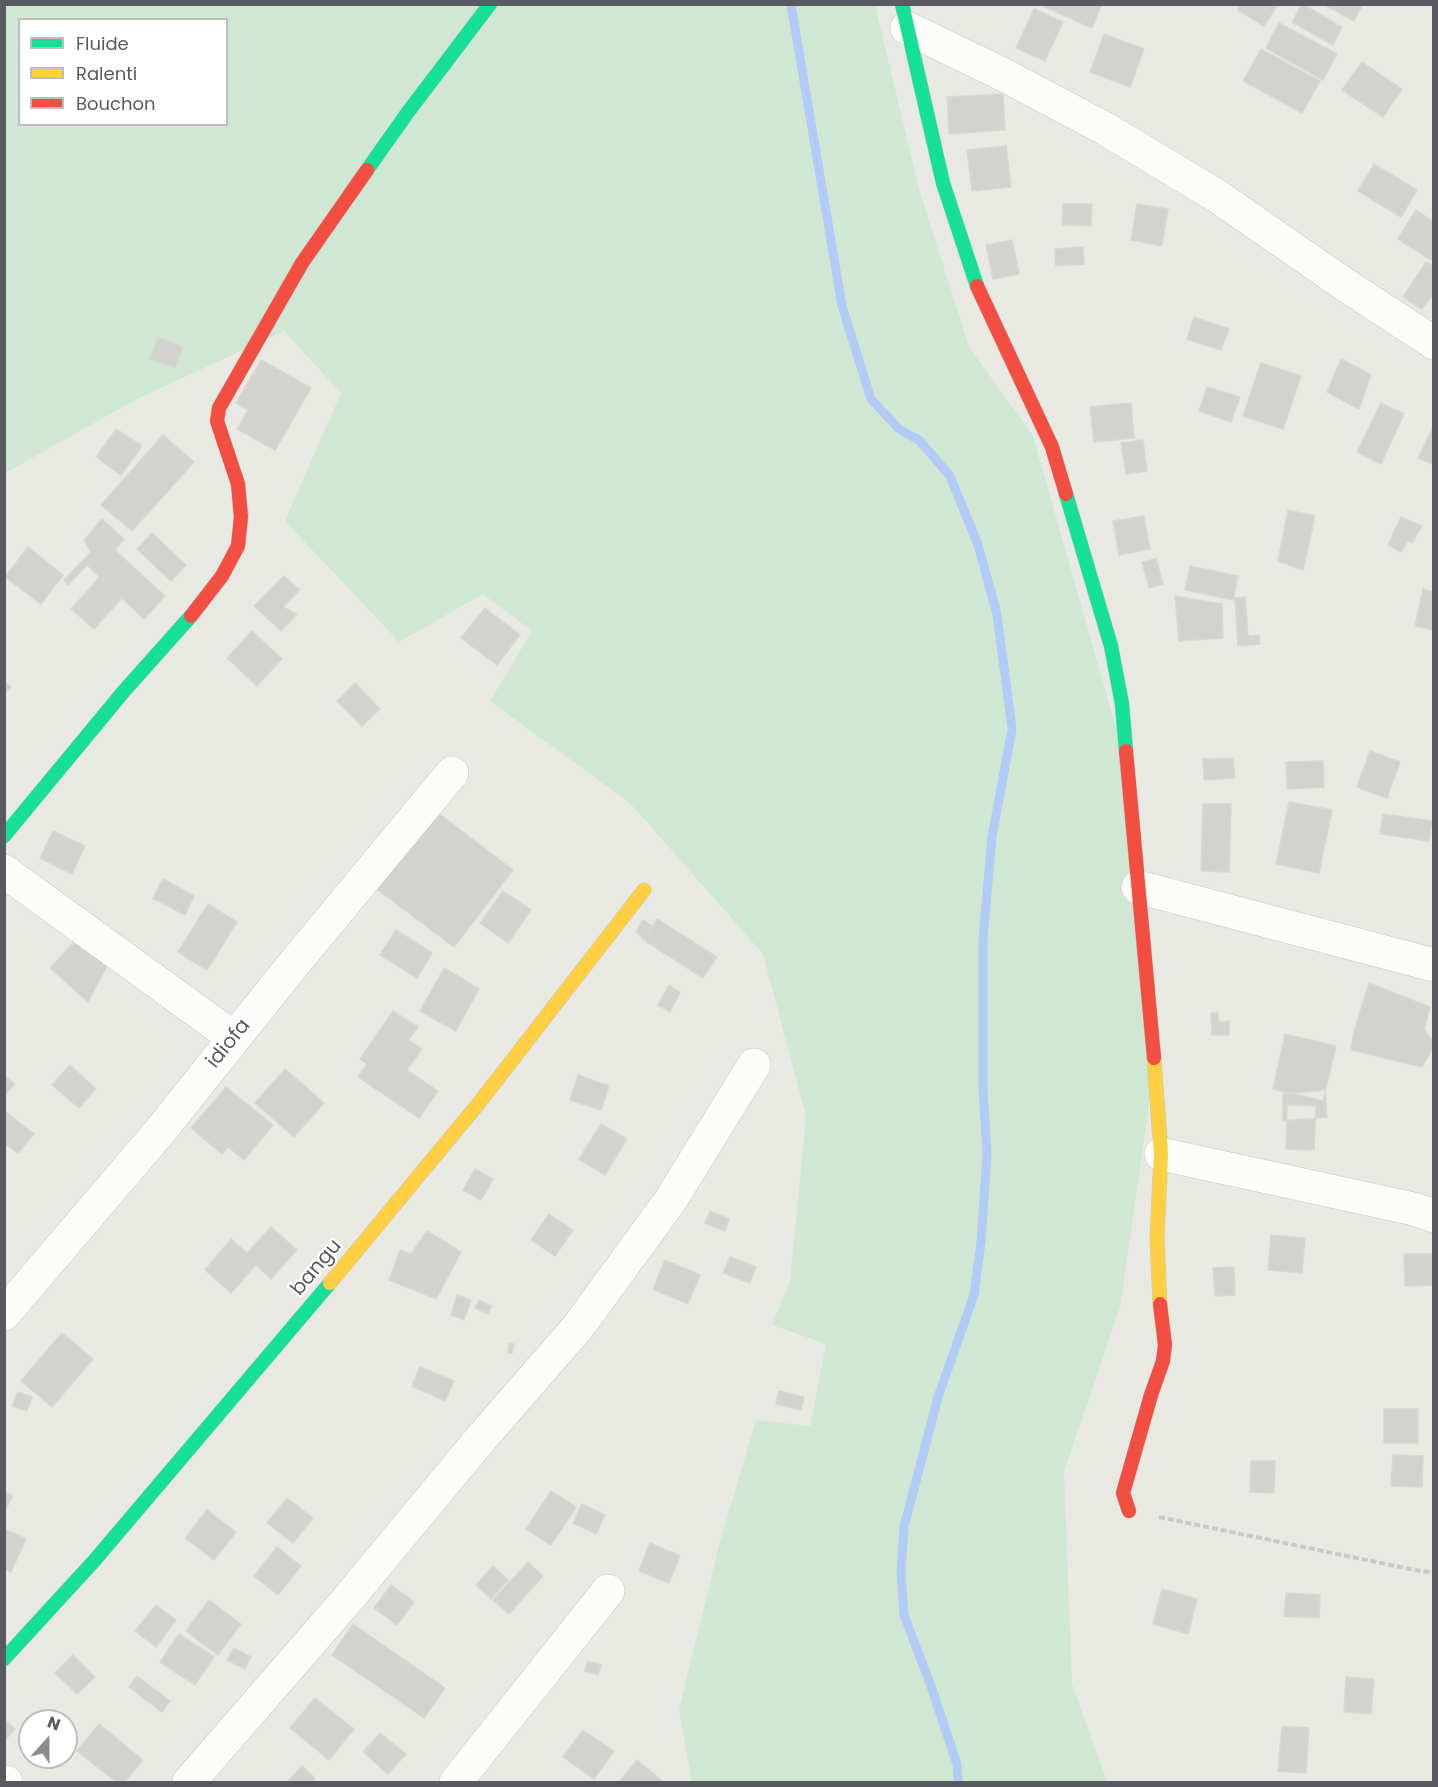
<!DOCTYPE html>
<html>
<head>
<meta charset="utf-8">
<style>
	body { margin:0 }
	#map { position:relative; width:1438px; height:1787px; overflow:hidden; background:#e9e9e3; font-family:Poppins,sans-serif }
	canvas { display:block }
	.frame { position:absolute; inset:0; border:6px solid #595a61; pointer-events:none }
	.legend { position:absolute; left:18px; top:18px; width:210px; height:108px; box-sizing:border-box; background:#fff; border:2px solid #bdbdc0; margin:0; padding:8px 10px; list-style:none; font-size:18px; color:#595a61 }
	.legend li { display:flex; align-items:center; gap:12px; height:30px }
	.legend b { width:30px; border:2px solid #bdbdc0 }
	.north { position:absolute; left:18px; top:1709px; width:60px; height:60px; box-sizing:border-box; background:#fff; border:2px solid #bdbdc0; border-radius:50%; rotate:21deg; font-size:16px; font-weight:700; line-height:24px; text-align:center; color:#595a61 }
	.north::after { content:''; display:block; margin:auto; width:21px; height:27px; background:#8b8c8e; clip-path:polygon(50% 0,100% 100%,50% 72%,0 100%) }
</style>
</head>
<body>
<div id="map">
<canvas width="1438" height="1787"></canvas>
<div class="frame"></div>
<ul class="legend">
<li><b style="height:8px;background:#16e098"></b>Fluide</li>
<li><b style="height:8px;background:#ffcf43"></b>Ralenti</li>
<li><b style="height:8px;background:#f24e42"></b>Bouchon</li>
</ul>
<div class="north">N</div>
</div>
<script>
const g = document.querySelector('canvas').getContext('2d');
g.lineJoin = 'round';
function paint(path, color) { g.fillStyle = color; g.fill(path, 'evenodd'); }
function trace(path, color, width, dash) { g.strokeStyle = color; g.lineWidth = width; g.lineCap = dash ? 'butt' : 'round'; g.setLineDash(dash || []); g.stroke(path); }
function drawText(font, color, halo, rows, align = 'center') {
  g.font = font + ' Poppins,sans-serif'; g.lineWidth = 4.5; g.setLineDash([]); g.textBaseline = 'middle'; g.strokeStyle = halo; g.fillStyle = color; for (const [text, x, y, turn = 0] of rows) {
    g.save(); g.translate(x, y); g.rotate((+turn || 0) * Math.PI / 180); g.textAlign = isNaN(turn) ? turn : align; if (halo) g.strokeText(text, 0, 0); g.fillText(text, 0, 0); g.restore();
  }
}
paint(new Path2D(`
	M5,5H875L919,189L969,347L1033,436L1117,731L1150,1098L1120,1307L1064,1472L1072,1684L1107,1782H692L679,1710L720,1542L756,1420L810,1426L826,1344L772,1325L790,1282L806,1116L763,954L630,803L490,701L532,631L483,594L399,642L285,521L341,393L284,331L139,398L5,473ZM20,20H226V124H20Z`), '#d0e7d3');
trace(new Path2D(`
	M791,4L842,306L871,399L899,429L919,440L950,476L978,545L997,614L1012,729L992,837L983,938V1090L987,1154L981,1242L974,1295L938,1397L904,1527L901,1572L904,1615L931,1686L957,1764L958,1782`), '#b4caf7', 9);
const building = new Path2D(`
	M1043,4H1102L1092,28L1043,6Z
	M1241,4H1278L1264,26L1238,10Z
	M1302,4L1342,27L1333,45L1292,22Z
	M1323,4H1363L1354,21Z
	M1034,9L1063,22L1045,61L1016,48Z
	M1279,23L1337,54L1323,80L1266,48Z
	M1104,34L1144,49L1130,87L1090,72Z
	M1261,49L1320,81L1302,113L1243,81Z
	M1362,62L1402,89L1383,117L1342,90Z
	M1003,94L1005,130L949,134L947,97Z
	M1006,146L1011,187L972,191L967,150Z
	M1374,164L1417,190L1401,217L1358,191Z
	M1063,204H1092L1091,226L1062,225Z
	M1137,204L1168,209L1162,246L1131,240Z
	M1416,210L1434,222V256L1431,260L1398,239Z
	M1012,240L1019,274L993,279L986,245Z
	M1083,247L1084,264L1056,266L1055,249Z
	M1426,262L1434,267V293L1422,309L1403,297Z
	M1194,317L1229,329L1221,350L1187,339Z
	M158,337L183,347L175,368L150,359Z
	M1341,359L1371,375L1359,409L1327,392Z
	M261,360L311,388L275,450L237,429L248,410L236,403Z
	M1261,363L1301,376L1283,429L1243,416Z
	M1207,387L1240,397L1231,422L1199,411Z
	M1131,403L1134,438L1094,442L1090,407Z
	M1381,403L1404,414L1381,464L1357,452Z
	M1434,425V465L1418,458Z
	M116,429L142,446L121,475L96,457Z
	M163,435L194,462L132,531L101,505Z
	M1143,440L1147,471L1126,474L1121,443Z
	M1288,510L1315,516L1303,570L1278,561Z
	M1144,516L1150,549L1119,555L1113,521Z
	M1401,517L1422,526L1412,543L1408,540L1401,552L1388,545Z
	M102,519L124,539L115,550L165,596L144,619L87,565L68,585L64,580L91,552L84,540Z
	M152,533L186,565L171,581L137,549Z
	M28,547L63,575L41,604L5,577Z
	M1156,559L1163,584L1149,588L1142,562Z
	M1190,566L1238,576L1233,600L1185,590Z
	M284,576L300,590L283,607L297,614L281,631L254,606Z
	M100,577L122,598L94,629L71,609Z
	M1423,589L1434,592V630L1415,626Z
	M1175,596L1222,604L1223,638L1179,641Z
	M1245,597L1248,636L1259,635L1260,644L1238,646L1235,598Z
	M485,608L520,635L497,665L461,638Z
	M252,631L282,659L257,686L227,658Z
	M4,681L11,687L4,695Z
	M355,683L380,709L362,726L337,701Z
	M1370,751L1400,762L1387,798L1357,787Z
	M1233,758L1235,778L1204,780L1203,759Z
	M1323,761L1324,787L1287,789L1286,762Z
	M1289,802L1332,810L1319,873L1276,864Z
	M1203,804H1231L1229,872L1201,871Z
	M433,809L513,870L454,947L374,887Z
	M1383,814L1432,821L1429,841L1380,834Z
	M53,831L85,846L72,874L40,858Z
	M163,879L194,896L185,915L153,898Z
	M503,891L531,910L508,943L480,923Z
	M208,904L237,922L207,970L178,952Z
	M657,919L717,957L703,978L644,940Z
	M643,920L652,926L644,940L636,932Z
	M396,930L432,953L417,978L380,955Z
	M80,936L109,962L88,1002L50,968Z
	M444,968L479,989L456,1031L420,1011Z
	M1369,983L1430,1007L1424,1030L1434,1042V1046L1422,1067L1351,1050L1354,1032Z
	M669,985L680,992L670,1012L658,1005Z
	M393,1011L418,1027L408,1040L422,1049L407,1070L438,1091L419,1118L358,1077L367,1064L360,1059Z
	M1211,1013H1218L1219,1022L1229,1021V1035H1212Z
	M1285,1034L1336,1046L1323,1101L1273,1089Z
	M70,1065L96,1089L79,1108L52,1085Z
	M285,1069L324,1103L294,1137L255,1103Z
	M4,1075L15,1084L4,1096Z
	M578,1075L609,1086L601,1110L570,1100Z
	M226,1087L273,1125L244,1160L228,1147L222,1154L191,1128Z
	M1325,1090L1327,1117L1283,1121V1094Z
	M1287,1105L1316,1106L1314,1150L1286,1149Z
	M6,1112L34,1134L18,1153L4,1143Z
	M601,1124L627,1139L605,1175L579,1159Z
	M475,1169L493,1179L481,1200L463,1190Z
	M710,1211L729,1219L725,1231L705,1223Z
	M549,1214L573,1230L555,1256L531,1240Z
	M271,1227L297,1250L271,1279L256,1265L231,1293L205,1270L231,1239L247,1253Z
	M427,1231L461,1252L436,1299L389,1280L400,1250L411,1254Z
	M1271,1235L1305,1238L1302,1273L1268,1270Z
	M1404,1254H1434V1285L1405,1286Z
	M730,1257L756,1267L750,1283L723,1273Z
	M665,1260L700,1275L688,1304L653,1289Z
	M1234,1267L1235,1295L1215,1296L1213,1268Z
	M457,1295L471,1300L464,1320L451,1315Z
	M479,1300L492,1306L488,1314L475,1308Z
	M62,1333L93,1359L52,1407L21,1381Z
	M509,1344H514L512,1353H508Z
	M420,1367L454,1381L445,1401L412,1386Z
	M779,1391L804,1397L801,1410L776,1404Z
	M18,1392L32,1397L27,1411L12,1406Z
	M1384,1409H1418V1443H1384Z
	M1393,1455L1423,1456L1422,1487L1391,1486Z
	M1251,1461H1275L1274,1493L1250,1492Z
	M4,1491L13,1496L4,1512Z
	M551,1491L576,1507L551,1545L526,1529Z
	M287,1498L313,1518L293,1543L267,1523Z
	M582,1504L605,1515L596,1534L573,1523Z
	M207,1510L236,1532L214,1560L185,1538Z
	M4,1529L26,1539L11,1572L4,1569Z
	M650,1543L680,1556L669,1583L639,1571Z
	M277,1547L301,1566L278,1595L254,1576Z
	M528,1562L543,1576L509,1614L493,1600Z
	M493,1566L508,1580L491,1599L476,1585Z
	M391,1585L414,1602L397,1625L374,1608Z
	M1162,1589L1197,1599L1188,1634L1153,1624Z
	M1286,1593L1320,1595L1319,1618L1284,1616Z
	M209,1600L241,1624L218,1655L186,1631Z
	M156,1605L176,1620L156,1647L135,1631Z
	M353,1624L445,1688L424,1718L332,1655Z
	M179,1634L214,1657L195,1685L160,1662Z
	M234,1648L251,1657L245,1669L227,1660Z
	M73,1655L95,1677L77,1694L55,1673Z
	M588,1661L601,1665L598,1675L585,1671Z
	M137,1676L170,1701L162,1712L129,1687Z
	M1346,1677L1374,1679L1371,1714L1344,1712Z
	M315,1698L354,1729L329,1760L290,1728Z
	M4,1719L15,1729L4,1741Z
	M99,1724L143,1760L125,1782H116L77,1751Z
	M1282,1726L1309,1728L1306,1773L1278,1771Z
	M583,1730L614,1751L594,1779L563,1757Z
	M380,1733L406,1754L388,1774L363,1752Z
	M637,1760L664,1782H619Z
	M302,1766L315,1778L312,1782H287Z`);
paint(building, '#d2d2ce');
trace(building, '#d8d8d2', 1.5);
const street = new Path2D(`
	M907,28L1002,74L1104,128L1217,196L1344,284L1434,343
	M4,871L234,1038
	M1138,887L1434,965
	M1161,1154L1414,1209L1434,1216
	M4,1314L161,1130L292,966L452,773
	M4,1782H6
	M189,1782L347,1600L478,1442L578,1327L670,1201L754,1065
	M456,1782L608,1591`);
const fast = new Path2D(`
	M902,4L943,183L977,286
	M367,170L408,112L490,4
	M1066,494L1111,646L1122,704L1126,751
	M4,836L124,691L191,616
	M4,1659L94,1561L330,1283`);
const slow = new Path2D(`
	M1154,1058L1161,1154L1157,1239L1160,1304
	M330,1283L479,1103L644,890`);
const jam = new Path2D(`
	M977,286L1052,447L1066,494
	M191,616L222,576L238,546L241,517L238,484L217,421L219,408L302,263L367,170
	M1126,751L1154,1058
	M1129,1511L1123,1493L1151,1395L1163,1361L1165,1345L1160,1304`);
trace(street, '#c6c6c6', 34);
trace(fast, '#c6c6c6', 15);
trace(slow, '#c6c6c6', 15);
trace(jam, '#c6c6c6', 15);
trace(new Path2D(`
	M1159,1517L1410,1569L1434,1573`), '#c6cbc9', 4, [6, 3]);
trace(street, '#fcfcfb', 33);
trace(fast, '#16e098', 14);
trace(slow, '#ffcf43', 14);
trace(jam, '#f24e42', 14);
drawText('20px', '#595a61', '#fff', [
	["idiofa",229,1044,-51],
	["bangu",317,1268,-50]
]);
</script>
</body>
</html>
